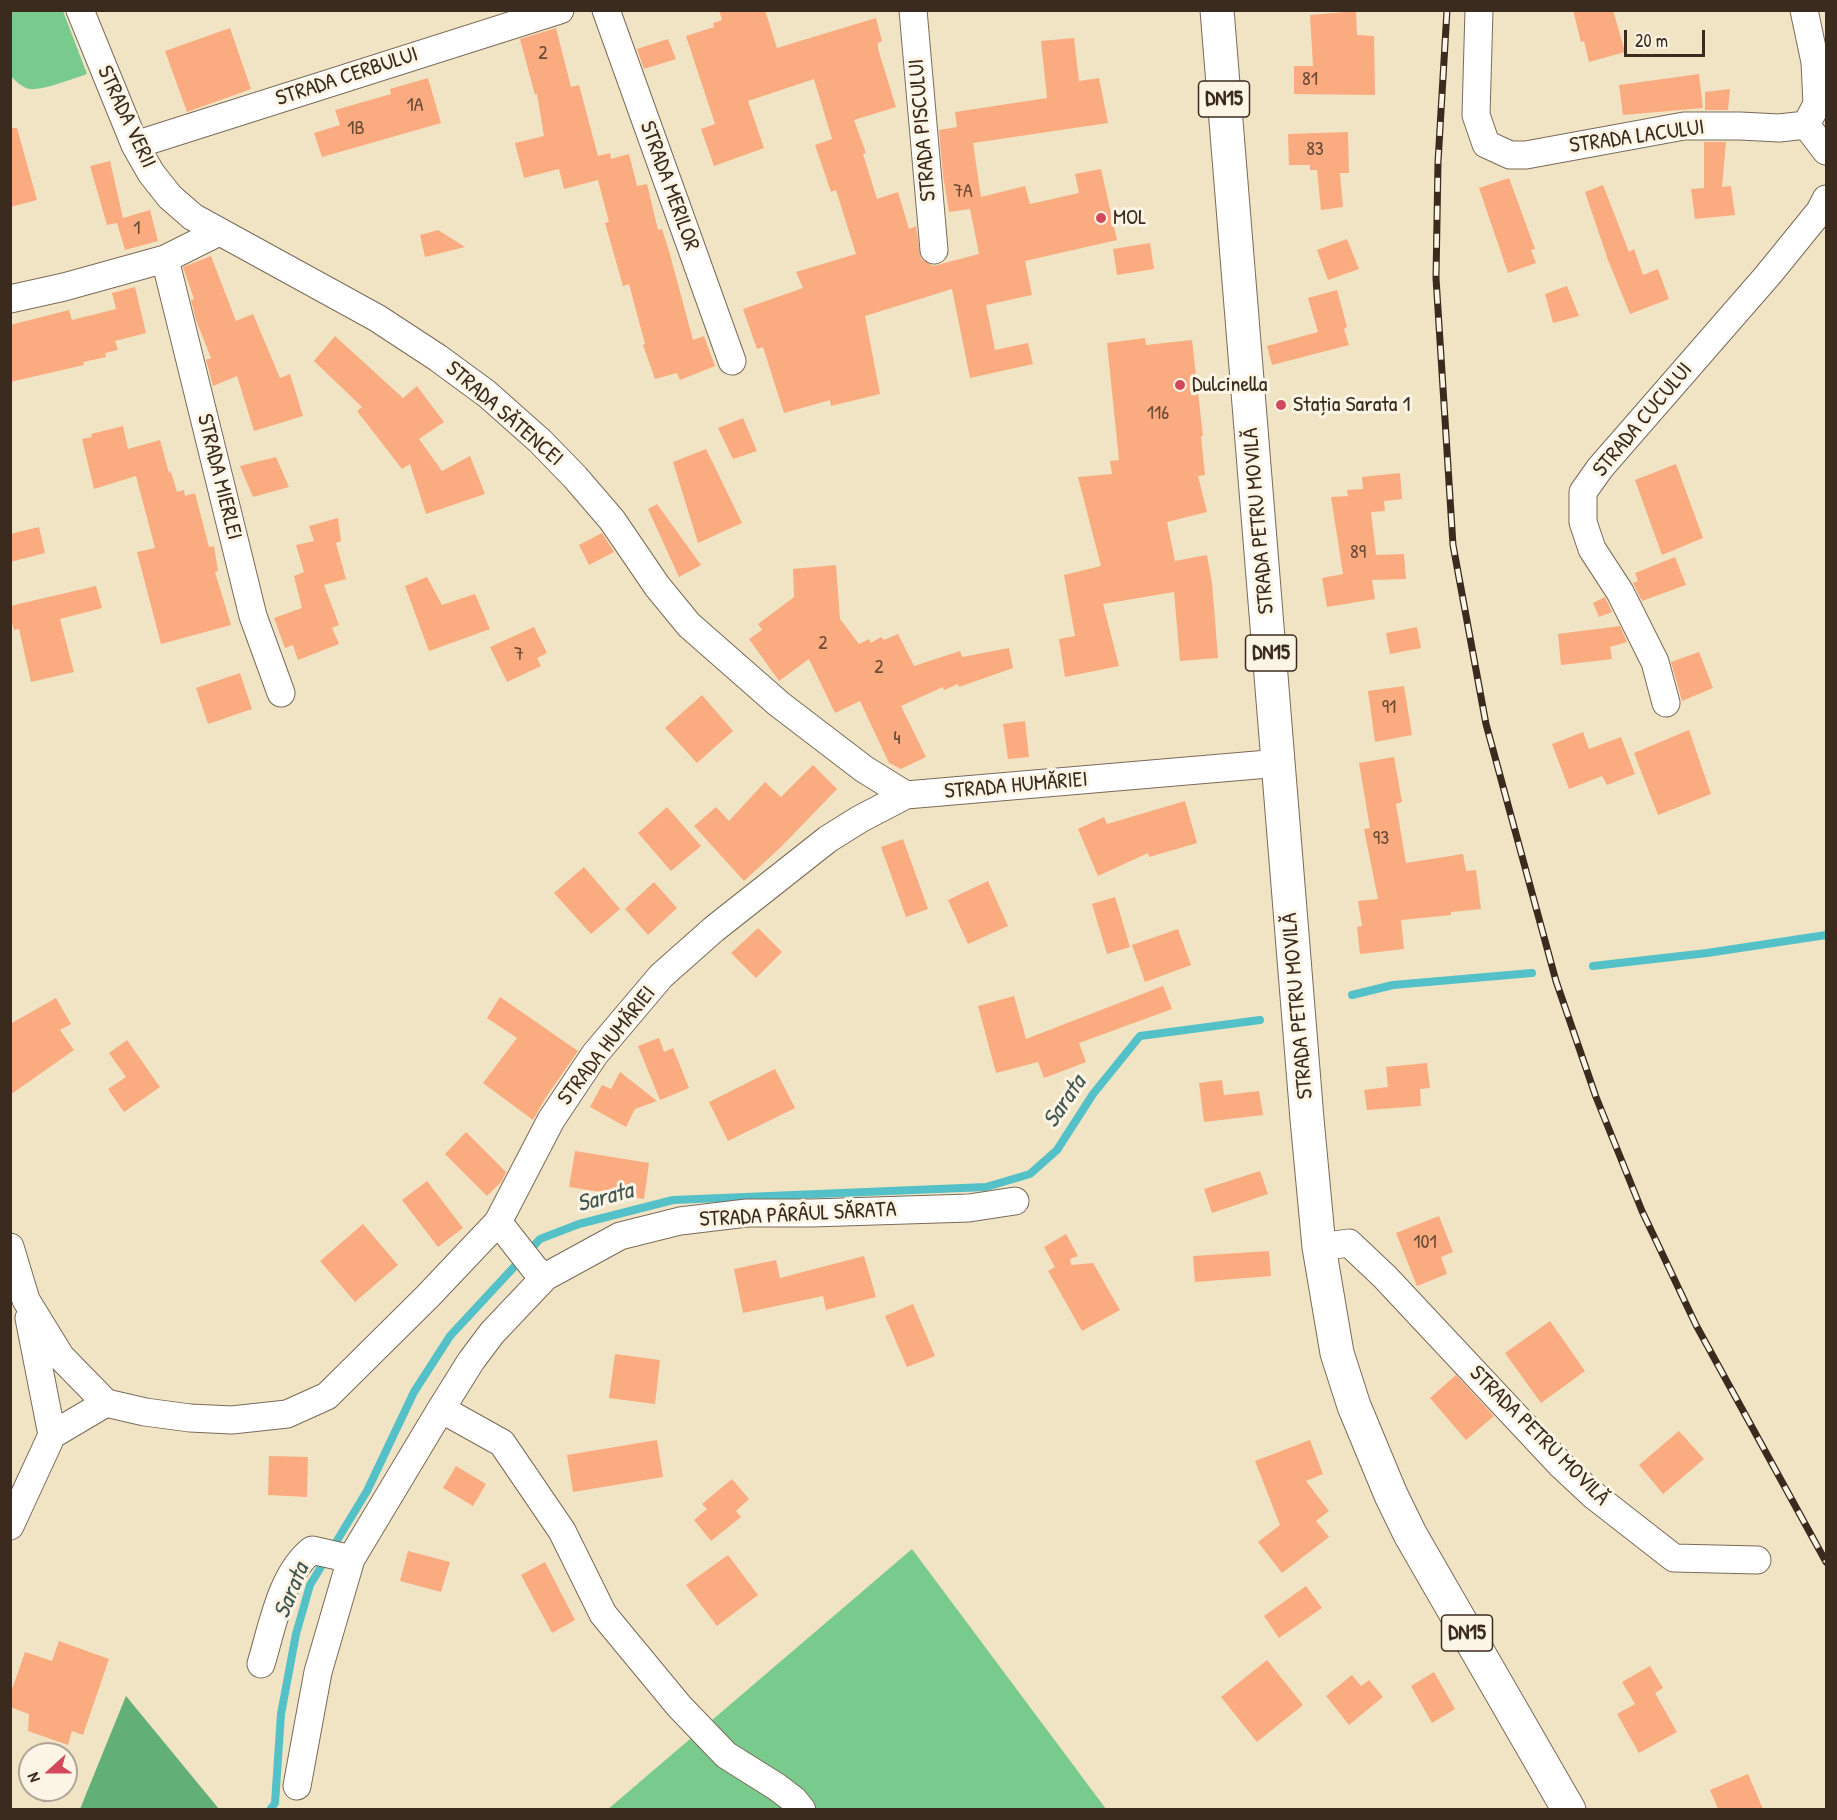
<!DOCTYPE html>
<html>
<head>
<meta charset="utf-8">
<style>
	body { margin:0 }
	#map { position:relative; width:1837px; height:1820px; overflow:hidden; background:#f0e4c5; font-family:"Patrick Hand",sans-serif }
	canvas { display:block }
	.frame { position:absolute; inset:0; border:12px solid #3b2a1e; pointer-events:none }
	.north { position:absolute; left:18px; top:1742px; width:60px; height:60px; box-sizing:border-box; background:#fcf5e5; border:2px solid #afa495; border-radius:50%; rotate:249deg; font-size:16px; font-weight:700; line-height:24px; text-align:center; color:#3b2a1e }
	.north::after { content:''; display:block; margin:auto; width:21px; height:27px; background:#d1495b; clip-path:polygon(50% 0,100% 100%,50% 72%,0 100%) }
	.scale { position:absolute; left:1624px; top:30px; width:81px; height:27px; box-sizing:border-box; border:3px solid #3b2a1e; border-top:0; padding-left:8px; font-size:18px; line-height:21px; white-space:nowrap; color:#3b2a1e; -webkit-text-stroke:4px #fcf5e5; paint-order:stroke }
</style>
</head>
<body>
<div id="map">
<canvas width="1837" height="1820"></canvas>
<div class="frame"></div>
<div class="north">N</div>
<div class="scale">20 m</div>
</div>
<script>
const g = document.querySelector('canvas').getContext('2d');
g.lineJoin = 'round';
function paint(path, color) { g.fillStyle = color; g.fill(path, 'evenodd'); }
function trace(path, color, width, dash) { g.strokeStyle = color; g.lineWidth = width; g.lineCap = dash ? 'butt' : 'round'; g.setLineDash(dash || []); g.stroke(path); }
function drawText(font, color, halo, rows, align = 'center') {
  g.font = font + ' "Patrick Hand",sans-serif'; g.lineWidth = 6; g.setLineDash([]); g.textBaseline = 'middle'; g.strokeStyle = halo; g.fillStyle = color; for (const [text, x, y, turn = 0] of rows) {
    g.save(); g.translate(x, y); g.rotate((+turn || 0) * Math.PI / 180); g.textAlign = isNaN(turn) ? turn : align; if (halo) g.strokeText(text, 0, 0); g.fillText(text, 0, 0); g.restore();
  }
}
paint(new Path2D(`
	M10,11H63L87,74C74,78 38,93 26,88C20,85 14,80 11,76Z
	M912,1549L1106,1809L607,1810Z`), '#78cb8d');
paint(new Path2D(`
	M126,1696L219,1809H80Z`), '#62af78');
trace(new Path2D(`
	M1593,966L1707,953L1826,935
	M1352,995L1393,985L1532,973
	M270,1810L275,1803L281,1714L296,1634L310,1585L367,1491L414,1392L450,1336L540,1239L579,1224L673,1200L986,1187L1030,1174L1057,1150L1093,1094L1140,1036L1260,1020`), '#53c1c7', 8);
paint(new Path2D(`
	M719,10H765L777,48L876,18L882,41L878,43V49L896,107L854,120L866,153L863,154L877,199L898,192L909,229L916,226L921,259L933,266L979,254L970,209L949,212L943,175L939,130L957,127L955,112L1047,98L1041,41L1074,38L1079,81L1099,78L1108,123L973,143L981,197L1025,186L1030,204L1079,193L1075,174L1101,169L1117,240L1025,261L1032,295L986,305L995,350L1028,343L1033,364L970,378L952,289L865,316L880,394L831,406L830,400L784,413L763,347L757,349L743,309L803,288L796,272L856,254L836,190L831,192L815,145L832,139L814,79L748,101L764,148L714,166L701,129L715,124L686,36L714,27L713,23L722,20Z
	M1573,10H1613L1625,52L1589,62L1584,41L1581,42Z
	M1356,11L1357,35L1374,36L1375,95L1294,94V66H1313L1310,15Z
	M230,28L251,89L187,112L165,51Z
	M556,28L571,87L579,85L598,156L610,153L611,159L629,154L637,186L647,184L658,230L662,229L669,251L693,340L704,336L715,366L680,380L677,373L655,379L643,345L645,344L629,284L623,286L605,223L609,222L598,180L564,189L559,169L524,178L515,143L544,136L537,94L535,95L520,39Z
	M668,39L676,59L644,69L637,49Z
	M1699,74L1703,108L1623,115L1619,85Z
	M428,78L441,123L322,157L314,133L340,125L335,110L391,94L390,89Z
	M1730,89L1728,110H1705V92Z
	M10,128H17L37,200L10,207Z
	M1348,132L1349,173H1340L1343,207L1321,210L1317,170H1310V165H1289L1288,134Z
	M1704,142H1726L1722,187L1731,186L1735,215L1695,219L1691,189L1704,188Z
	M110,161L123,218L150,210L158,241L125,250L117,223L107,225L90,166Z
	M1509,178L1535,249L1531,250L1536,263L1508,273L1479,188Z
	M1603,185L1629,252L1634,249L1643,275L1658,269L1669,299L1630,314L1608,260L1585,192Z
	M438,230L465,247L425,257L420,235Z
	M1347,239L1359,269L1328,280L1317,250Z
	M1150,243L1154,269L1117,275L1113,249Z
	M211,256L236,321L253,314L280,378L290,374L303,416L254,431L237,376L213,386L206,360L211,358L196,320L191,300L194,299L183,267Z
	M1567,286L1579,316L1553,323L1545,294Z
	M135,287L146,333L115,341L118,350L105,353L106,357L83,362L84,365L10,382V325L69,310L72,320L116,309L112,293Z
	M1337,290L1347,327L1344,329L1349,345L1272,365L1267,346L1318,332L1308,298Z
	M335,336L403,398L417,386L444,422L419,439L442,471L470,456L485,494L426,514L410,464L402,469L357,411L362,407L314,361Z
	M1145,338L1146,345L1192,340L1203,436H1201L1205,475L1198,476L1207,512L1167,522L1175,561L1207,555L1212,583L1218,658L1180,661L1174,592L1103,604L1119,666L1065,677L1059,639L1075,636L1064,575L1101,566L1078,477L1112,474L1110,461L1119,460L1107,343Z
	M743,418L757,451L733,459L718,428Z
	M123,426L128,449L160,440L169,473L171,472L177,492L184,490L185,496L195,493L209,547L214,546L218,571L215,572L231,625L161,644L137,552L155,548L136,476L94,489L82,439L92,437L91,434Z
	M706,449L742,523L698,543L673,462Z
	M276,457L289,487L253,497L240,466Z
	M1676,464L1703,538L1662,555L1635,480Z
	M1400,473L1402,499L1384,501L1385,511L1371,512L1376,555L1404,554L1406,579L1372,580L1375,599L1327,607L1322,578L1343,574L1331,497L1348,496L1347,490L1363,489L1362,477Z
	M657,504L701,565L679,577L648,509Z
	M338,518L341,541L336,543L346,579L324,585L339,625L332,628L339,644L298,660L293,645L285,648L274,618L302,608L294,576L304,572L296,545L314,541L309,526Z
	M39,527L45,553L10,562V534Z
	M602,533L614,552L589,565L579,545Z
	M1675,557L1686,585L1642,601L1633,583L1638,581L1635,573Z
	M836,565L840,619L859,644L869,639L871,643L881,637L884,640L898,634L914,666L960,651L962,657L1009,648L1013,668L959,687L958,684L944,690L943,687L901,706L926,757L901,769L889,763L860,701L835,713L809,659L779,681L749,639L762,630L758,624L794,597L793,569Z
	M427,577L442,605L475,594L490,629L429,651L405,586Z
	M96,586L102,608L60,619L74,672L31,682L19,629L14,630L10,616V606Z
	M1605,597L1612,612L1599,617L1593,603Z
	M1620,626L1627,642L1610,647L1612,659L1561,665L1558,634Z
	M534,627L547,653L537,658L541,666L507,682L490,647Z
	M1417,627L1421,648L1390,654L1386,633Z
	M1699,652L1713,688L1682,701L1671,662Z
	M240,673L252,709L208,724L196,688Z
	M1404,686L1412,735L1375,742L1368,691Z
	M702,695L733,731L697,763L665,728Z
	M1025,721L1029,757L1008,759L1003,724Z
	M1689,730L1711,794L1658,815L1634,753Z
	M1583,732L1589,749L1621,737L1635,774L1607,785L1602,776L1569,789L1552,744Z
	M1394,757L1402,802L1396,804L1406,863L1463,854L1466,871L1476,870L1481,909L1451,912V915L1401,920L1404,949L1360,954L1357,927L1362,926L1358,901L1378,899L1364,829L1370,828L1359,763Z
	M813,765L837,789L782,846L744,881L694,826L716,807L729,821L765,782L781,797Z
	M1185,801L1197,843L1149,857L1148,853L1098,876L1078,829L1104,817L1107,824Z
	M667,807L701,846L671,871L638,833Z
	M903,839L928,909L906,917L881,847Z
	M584,867L620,909L591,934L554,893Z
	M988,881L1008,926L968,944L948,900Z
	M654,882L677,908L648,935L625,909Z
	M1115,897L1130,947L1107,954L1092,904Z
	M758,928L782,952L756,978L731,953Z
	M1178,929L1191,965L1145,982L1132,945Z
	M1163,986L1172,1009L1079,1043L1086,1062L1044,1078L1038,1062L996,1073L978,1006L1014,996L1026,1039Z
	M500,997L578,1051L546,1097L533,1120L483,1083L517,1038L487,1018Z
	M56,998L71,1024L60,1030L74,1050L10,1095V1024Z
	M659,1038L664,1052L673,1048L689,1088L660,1100L638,1046Z
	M127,1040L160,1087L124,1112L108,1089L126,1077L109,1053Z
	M1427,1063L1430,1088L1420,1089L1421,1106L1367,1110L1364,1090L1388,1087L1386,1067Z
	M775,1069L795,1108L728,1141L709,1102Z
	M620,1072L657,1101L635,1109L626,1127L590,1107L602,1085L611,1089Z
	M1222,1080L1224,1095L1259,1091L1263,1115L1204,1122L1199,1083Z
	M466,1132L506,1172L502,1181L487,1196L445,1154Z
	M575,1151L649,1163L644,1199L569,1187Z
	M1260,1171L1268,1194L1212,1213L1204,1189Z
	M427,1181L463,1228L438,1247L402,1200Z
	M1439,1216L1453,1252L1441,1257L1447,1274L1417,1286L1396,1233Z
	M363,1224L398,1265L355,1302L320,1261Z
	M1066,1234L1078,1256L1070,1259L1071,1265L1093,1263L1120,1310L1082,1331L1048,1271L1055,1267L1044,1247Z
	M1269,1251L1271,1276L1195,1282L1193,1256Z
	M864,1256L876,1297L826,1310L823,1296L743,1313L734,1269L776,1260L780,1278Z
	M913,1304L935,1356L907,1367L885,1316Z
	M1550,1321L1585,1371L1541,1403L1505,1353Z
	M615,1354L660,1360L655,1404L609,1398Z
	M1456,1375L1494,1416L1466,1440L1430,1398Z
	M1679,1431L1704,1459L1663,1494L1639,1465Z
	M657,1440L663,1477L573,1492L567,1455Z
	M1310,1440L1323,1474L1306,1481L1329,1511L1316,1521L1329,1537L1282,1573L1258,1542L1280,1525L1255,1461Z
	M269,1456L308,1457L307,1497L268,1495Z
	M456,1466L486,1484L473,1506L443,1488Z
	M732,1479L749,1499L736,1511L741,1517L711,1541L694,1520L707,1509L702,1504Z
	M408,1551L450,1562L441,1592L400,1581Z
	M728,1555L758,1595L717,1626L686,1585Z
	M545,1562L575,1620L552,1633L521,1575Z
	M1306,1586L1322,1608L1279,1638L1264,1616Z
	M59,1641L109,1659L83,1735L72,1731L68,1745L28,1731L29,1714L10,1707V1695L25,1652L52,1661Z
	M1267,1660L1303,1705L1257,1742L1221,1697Z
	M1650,1666L1663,1688L1655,1693L1677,1732L1639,1753L1617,1714L1635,1704L1622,1682Z
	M1434,1672L1455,1709L1432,1723L1411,1686Z
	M1352,1675L1361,1686L1369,1680L1383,1697L1349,1725L1326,1696Z
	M1748,1774L1763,1809H1718L1710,1790Z`), '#faab7f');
const street = new Path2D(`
	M80,10L135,145L151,173L170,197L193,217L377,318L438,358L487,394L540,441L575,477L612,520L657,586L689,625L779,704L864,769L906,795
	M606,10L732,361
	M913,10L934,250
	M1479,10L1476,115L1486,144L1510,155H1526L1684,126H1740L1779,128L1806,125L1817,104L1815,62L1804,10
	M1806,125L1826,151
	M135,145L560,10
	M165,259L253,616L281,693
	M10,299L64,287L165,259L219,232
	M1666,703L1655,662L1620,592L1592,549L1583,522V492L1600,468L1768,275L1820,211L1826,199
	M498,1222L535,1269L545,1277
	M10,1247L26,1300L61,1357L106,1403
	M1319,1247L1349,1243L1385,1277L1562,1466L1592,1494L1674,1558L1757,1560
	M29,1318L52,1435
	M441,1409L502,1443L562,1531L603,1614L679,1706L726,1755L777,1787L794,1800L802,1810
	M10,1526L52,1435L106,1403L145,1412L190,1418L232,1420L287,1414L327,1396L428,1296L498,1222L551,1120L595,1054L661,976L714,929L828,839L860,819L906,795L1280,763
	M261,1664C272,1628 281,1574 312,1550L351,1559
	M297,1786L318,1672L351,1559L441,1409L471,1361L492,1333L545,1277L620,1236L680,1221L747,1213H812L969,1208L1015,1201`);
const primary = new Path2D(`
	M1217,10L1307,1119L1319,1247L1337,1353L1354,1406L1391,1495L1410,1534L1569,1810`);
trace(street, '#7a6b58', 29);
trace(primary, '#7a6b58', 35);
trace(street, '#fff', 27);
trace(primary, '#fff', 33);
const rail = new Path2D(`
	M1447,10L1438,162L1436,278L1453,545L1486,724L1556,981L1596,1097L1642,1211L1696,1325L1826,1562`);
trace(rail, '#3b2a1e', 7);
trace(rail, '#fcf5e5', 4.5, [14]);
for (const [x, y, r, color] of [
	[1101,218,6,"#d1495b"],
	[1180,385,6,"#d1495b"],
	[1281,405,6,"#d1495b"]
]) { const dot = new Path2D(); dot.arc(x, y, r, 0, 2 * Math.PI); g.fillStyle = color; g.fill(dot); trace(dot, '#fcf5e5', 2); }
drawText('20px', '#6b4a36', null, [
	["2",543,54],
	["81",1310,80],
	["1A",415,106],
	["1B",356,129],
	["83",1315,150],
	["7A",963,192],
	["1",137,229],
	["116",1158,414],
	["89",1358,553],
	["2",823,644],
	["7",519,655],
	["2",879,668],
	["91",1389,708],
	["4",897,739],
	["93",1381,839],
	["101",1425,1243]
]);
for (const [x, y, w] of [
	[1224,99,51],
	[1271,653,51],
	[1467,1633,51]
]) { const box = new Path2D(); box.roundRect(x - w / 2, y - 18, w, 36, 4.5); g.fillStyle = '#fcf5e5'; g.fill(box); trace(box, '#3b2a1e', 1.5); }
drawText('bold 21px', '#3b2a1e', null, [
	["DN15",1224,99],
	["DN15",1271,653],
	["DN15",1467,1633]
]);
drawText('22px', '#3b2a1e', '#fcf5e5', [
	["STRADA CERBULUI",347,77,-18],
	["STRADA VERII",126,117,65],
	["STRADA PISCULUI",923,130,-95],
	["STRADA LACULUI",1637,137,-8],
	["STRADA MERILOR",669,186,70],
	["STRADA SĂTENCEI",504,414,41],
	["STRADA CUCULUI",1643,420,-50],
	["STRADA MIERLEI",219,477,76],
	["STRADA PETRU MOVILĂ",1259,521,-95],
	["STRADA HUMĂRIEI",1016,786,-5],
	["STRADA PETRU MOVILĂ",1298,1006,-95],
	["STRADA HUMĂRIEI",607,1046,-52],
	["STRADA PÂRÂUL SĂRATA",798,1215,-3],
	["STRADA PETRU MOVILĂ",1539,1436,45]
]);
drawText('22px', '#3b2a1e', '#fcf5e5', [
	["MOL",1113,218],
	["Dulcinella",1192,385],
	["Stația Sarata 1",1293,405]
], 'left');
drawText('italic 24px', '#425751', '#fcf5e5', [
	["Sarata",1065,1102,-56],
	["Sarata",605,1198,-15],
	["Sarata",292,1591,-68]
]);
</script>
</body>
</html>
